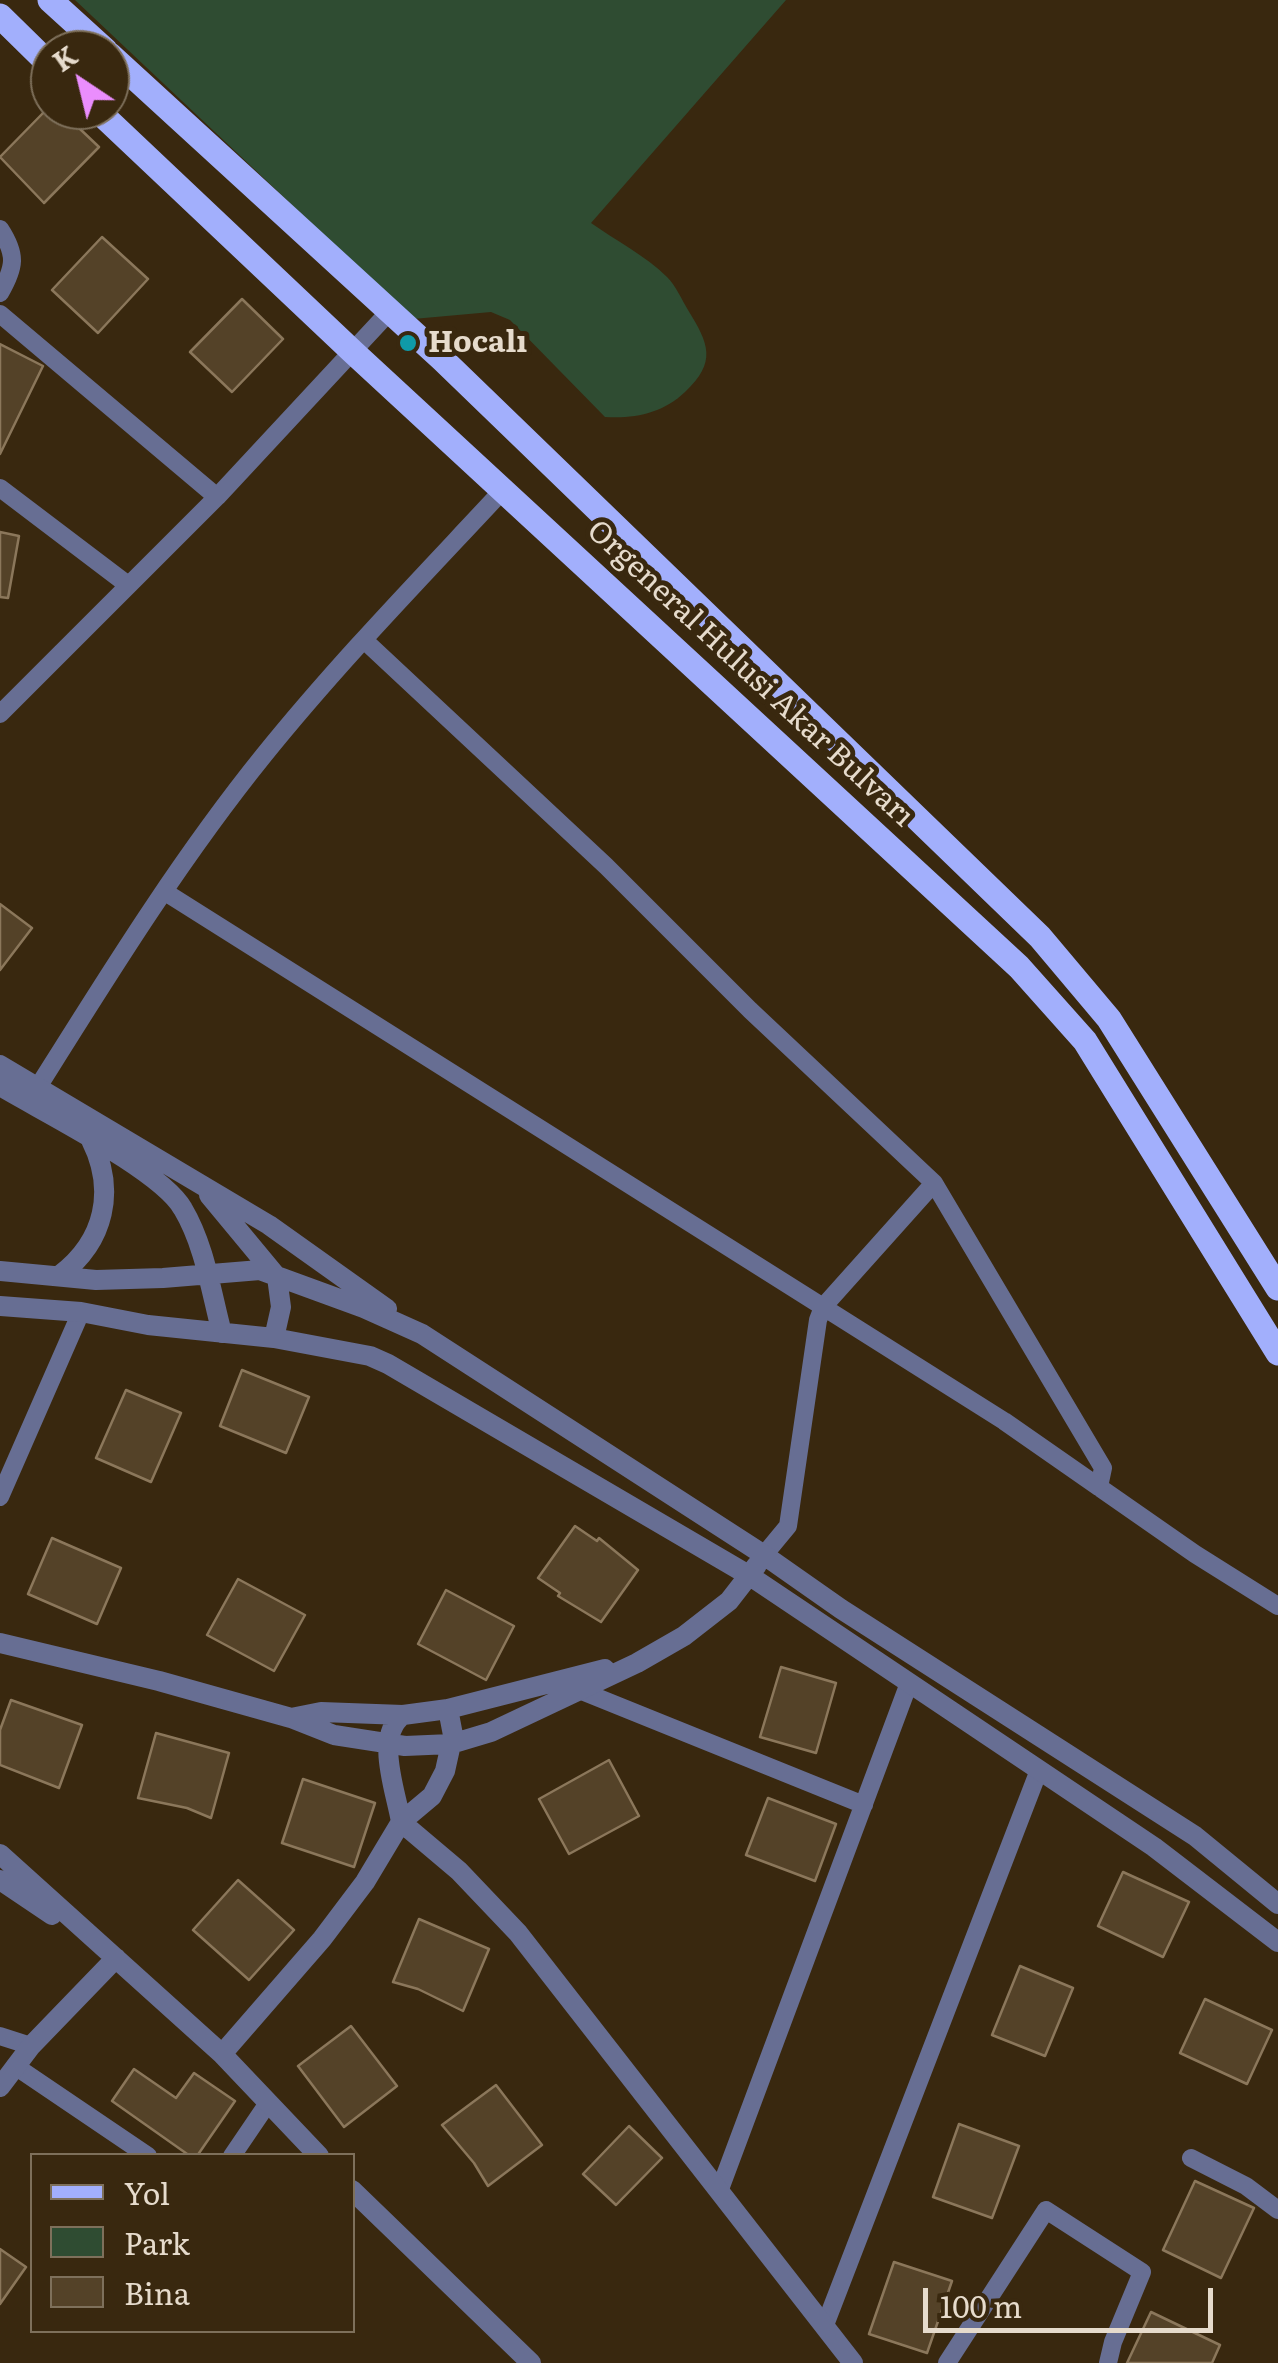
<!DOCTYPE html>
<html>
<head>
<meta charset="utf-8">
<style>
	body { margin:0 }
	#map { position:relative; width:1278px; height:2363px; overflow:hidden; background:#39280f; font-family:Literata,serif }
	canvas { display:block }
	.legend { position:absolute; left:30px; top:2153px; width:325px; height:180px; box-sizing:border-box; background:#39280f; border:2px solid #7e705b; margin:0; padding:12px 18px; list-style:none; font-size:30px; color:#e6dbcc }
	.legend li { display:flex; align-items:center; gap:20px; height:50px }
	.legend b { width:50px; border:2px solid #7e705b }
	.north { position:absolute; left:30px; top:30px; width:100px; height:100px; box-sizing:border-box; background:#39280f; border:2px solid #7e705b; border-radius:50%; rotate:325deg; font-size:28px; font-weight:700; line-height:40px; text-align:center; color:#e6dbcc }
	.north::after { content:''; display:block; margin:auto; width:35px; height:45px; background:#ea8dfd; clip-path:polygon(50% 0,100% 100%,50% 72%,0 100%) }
	.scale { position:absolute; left:923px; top:2288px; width:290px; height:45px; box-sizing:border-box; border:5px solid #e6dbcc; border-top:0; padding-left:12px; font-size:30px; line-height:35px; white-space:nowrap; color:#e6dbcc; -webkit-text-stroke:8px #39280f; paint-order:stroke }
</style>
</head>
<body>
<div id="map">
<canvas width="1278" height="2363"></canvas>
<ul class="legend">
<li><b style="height:12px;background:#a2affc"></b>Yol</li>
<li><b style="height:28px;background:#2f4c32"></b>Park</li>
<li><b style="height:28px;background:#544228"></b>Bina</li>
</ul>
<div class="north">K</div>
<div class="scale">100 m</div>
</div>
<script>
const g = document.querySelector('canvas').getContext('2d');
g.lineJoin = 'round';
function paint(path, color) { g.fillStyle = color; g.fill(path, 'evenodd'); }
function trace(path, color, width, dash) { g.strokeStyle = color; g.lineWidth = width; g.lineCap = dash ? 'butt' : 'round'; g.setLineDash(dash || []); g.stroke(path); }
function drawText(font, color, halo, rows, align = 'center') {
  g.font = font + ' Literata,serif'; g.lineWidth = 10; g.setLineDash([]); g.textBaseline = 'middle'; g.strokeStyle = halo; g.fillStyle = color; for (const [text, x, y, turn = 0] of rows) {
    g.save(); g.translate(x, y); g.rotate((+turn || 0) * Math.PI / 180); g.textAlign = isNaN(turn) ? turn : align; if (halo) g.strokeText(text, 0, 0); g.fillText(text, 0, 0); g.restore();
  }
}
paint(new Path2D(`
	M75,0H786L591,223C615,240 646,256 667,277C676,286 682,300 688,310C709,344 717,362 685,392C663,413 635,419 605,417L510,320L491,312L413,319Z`), '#2f4c32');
const building = new Path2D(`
	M46,110H60L99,147L44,203L0,157Z
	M102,237L148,279L98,333L52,290Z
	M242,299L283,339L232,392L190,352Z
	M0,344L43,366L0,454Z
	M0,532L19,536L8,598L0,597Z
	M0,904L32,928L0,970Z
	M242,1370L309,1397L286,1453L220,1426Z
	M126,1390L181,1413L151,1482L96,1458Z
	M575,1526L597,1541L599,1538L638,1570L601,1622L558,1596L560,1593L538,1578Z
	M52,1538L121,1568L97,1624L28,1594Z
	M238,1579L305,1615L274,1671L207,1635Z
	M446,1590L514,1626L486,1680L418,1644Z
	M781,1667L836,1683L816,1753L760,1737Z
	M11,1700L82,1725L59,1788L0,1765V1730Z
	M156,1733L229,1753L211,1818L187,1808L138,1798Z
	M609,1760L639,1816L569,1854L539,1799Z
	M303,1779L375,1803L354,1867L282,1843Z
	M768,1798L836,1824L815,1881L746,1855Z
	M1123,1872L1189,1902L1163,1957L1098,1926Z
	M238,1880L294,1930L249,1980L193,1930Z
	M419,1919L489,1949L463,2011L418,1989L393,1982Z
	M1020,1966L1073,1988L1045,2056L992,2035Z
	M1205,1999L1272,2030L1247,2084L1180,2053Z
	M351,2026L397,2086L344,2127L298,2066Z
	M134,2069L176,2098L194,2073L235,2101L197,2156H190L112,2101Z
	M496,2085L542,2145L488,2186L474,2163L442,2125Z
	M959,2124L1019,2146L992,2218L933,2197Z
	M629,2126L662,2158L616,2205L583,2174Z
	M1195,2181L1254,2208L1221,2278L1163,2250Z
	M0,2249L26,2267L0,2304Z
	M894,2262L952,2281L927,2353L869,2334Z
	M1151,2312L1220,2345L1212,2363H1127Z`);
paint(building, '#544228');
trace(building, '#8b775b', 2.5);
trace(new Path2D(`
	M0,229C17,255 15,267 0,293
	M0,314L217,497
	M0,488L128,585
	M364,640L606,866L750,1010L934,1183L1103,1468L1099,1487
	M0,714L217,497L390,311
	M165,892L1004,1421L1195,1554L1278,1606
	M38,1087C109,974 180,859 264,755C339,662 422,577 503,490
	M0,1497L81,1312
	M764,1555L788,1526L818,1320L823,1307L934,1183
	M579,1690L864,1805
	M0,2036L31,2046
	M15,2066L148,2156
	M232,2156L268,2103
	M1191,2158L1246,2186L1278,2210
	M720,2189L909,1683
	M825,2325L1039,1770
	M947,2363L1046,2210L1142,2272L1113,2342L1108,2363`), '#676e93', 18);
trace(new Path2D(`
	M0,1065L269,1225L387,1309
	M0,1086C43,1112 161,1170 183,1209C205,1246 211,1292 222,1333
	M209,1195L277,1277L281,1307L274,1338
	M0,1271L96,1280L163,1278L260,1270L364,1308L422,1334L764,1555L841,1609L1195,1836L1278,1904
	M60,1275C105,1241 116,1190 91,1140
	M0,1306L81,1312L148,1325L274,1338L370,1356L388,1364L750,1576L1154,1847L1278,1942
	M0,1643L159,1681L291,1718L334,1735L405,1746L451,1744L491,1732L637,1663L684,1636L729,1601L757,1565
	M403,1715C374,1736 396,1791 401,1822L459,1871L518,1933L853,2363
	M291,1718L321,1712L403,1715L448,1709L605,1669
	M0,1854L222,2054L319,2156
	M0,1880L52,1915
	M222,2054L322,1939L365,1882L401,1822L432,1796L445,1771L453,1735L448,1709
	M0,2087L31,2046L116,1958
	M352,2190L531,2363`), '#676e93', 20);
trace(new Path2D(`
	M50,0L105,50
	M0,16L50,65
	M110,55L442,359L1040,937L1109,1019L1278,1288
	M97,110L353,352L1019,967L1085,1041L1278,1353`), '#a2affc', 25);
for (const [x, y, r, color] of [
	[408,343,10,"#0f9aa8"]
]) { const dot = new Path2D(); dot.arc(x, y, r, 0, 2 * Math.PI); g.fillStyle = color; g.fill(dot); trace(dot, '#39280f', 4); }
drawText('bold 30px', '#e6dbcc', '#39280f', [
	["Hocalı",428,343]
], 'left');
drawText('30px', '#e6dbcc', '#39280f', [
	["Orgeneral Hulusi Akar Bulvarı",750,674,43]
]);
</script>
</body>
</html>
